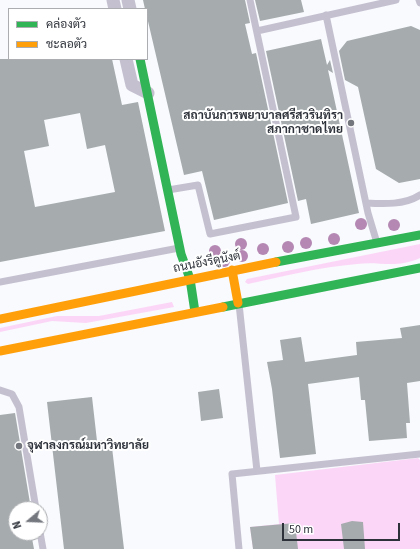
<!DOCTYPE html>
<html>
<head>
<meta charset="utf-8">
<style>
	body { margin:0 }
	#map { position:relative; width:420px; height:549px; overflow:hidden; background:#f8fafd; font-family:"Source Sans 3",Sarabun,sans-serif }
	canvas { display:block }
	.legend { position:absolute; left:8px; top:8px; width:140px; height:52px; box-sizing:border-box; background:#fff; border:1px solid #abadb0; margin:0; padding:5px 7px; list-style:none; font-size:12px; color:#2d3139 }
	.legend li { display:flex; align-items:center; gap:8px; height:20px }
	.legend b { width:20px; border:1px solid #abadb0 }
	.north { position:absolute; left:8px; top:501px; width:40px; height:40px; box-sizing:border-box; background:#fff; border:1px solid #abadb0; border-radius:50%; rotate:251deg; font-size:11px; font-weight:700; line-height:16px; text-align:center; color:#2d3139 }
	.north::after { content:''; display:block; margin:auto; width:14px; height:18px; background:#74777e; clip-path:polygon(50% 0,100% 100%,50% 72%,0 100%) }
	.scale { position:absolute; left:282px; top:523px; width:118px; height:18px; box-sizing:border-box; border:2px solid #2d3139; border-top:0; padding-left:5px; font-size:12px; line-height:14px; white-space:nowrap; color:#2d3139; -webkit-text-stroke:3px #fff; paint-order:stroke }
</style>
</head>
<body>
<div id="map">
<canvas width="420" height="549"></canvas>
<ul class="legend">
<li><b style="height:5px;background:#30b455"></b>คล่องตัว</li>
<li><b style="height:5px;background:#ff9f0a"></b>ชะลอตัว</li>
</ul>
<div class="north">N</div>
<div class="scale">50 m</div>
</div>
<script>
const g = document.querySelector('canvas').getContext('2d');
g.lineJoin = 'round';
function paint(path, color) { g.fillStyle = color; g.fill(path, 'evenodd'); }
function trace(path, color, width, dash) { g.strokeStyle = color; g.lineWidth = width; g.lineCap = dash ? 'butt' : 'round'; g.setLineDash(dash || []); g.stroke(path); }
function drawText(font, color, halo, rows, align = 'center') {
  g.font = font + ' "Source Sans 3",Sarabun,sans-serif'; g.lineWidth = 4; g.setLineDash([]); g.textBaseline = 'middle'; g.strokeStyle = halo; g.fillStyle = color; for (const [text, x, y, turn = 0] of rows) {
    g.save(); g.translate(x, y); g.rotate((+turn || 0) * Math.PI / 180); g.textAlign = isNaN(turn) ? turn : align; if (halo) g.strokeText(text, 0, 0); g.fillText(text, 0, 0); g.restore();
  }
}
paint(new Path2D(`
	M420,244V258C396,269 380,261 357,264C320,267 284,276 248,284L245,282L247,279Z
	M172,302L174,307L86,323L52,321L0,332V328L57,316H99Z
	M418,458L420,460V549H253L250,527L279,524L275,475Z`), '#fcd6f7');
paint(new Path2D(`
	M143,0H245L250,23L245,24L252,54L256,53L288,203L214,220L202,171L184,175L147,17V9H145Z
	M255,0H301L304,12L260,21Z
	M411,26L420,30V179L399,183L376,169L358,87L345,80L339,51L347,41Z
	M321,39L327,65L330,60L333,73L328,70L359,213L311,224L306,199L298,201L266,51Z
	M0,59H112L122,105L138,102L165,231L0,262ZM80,113L87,149L105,145L115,192L35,207L24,151L49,146L44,120Z
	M420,325V381L407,383L410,423H406L407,438L369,441L365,400H361L359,377L308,384L316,454L280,458L272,389L267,362L283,360L280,340L301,337L305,362L357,355L356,342L402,338L400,328Z
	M219,389L223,418L201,421L198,392Z
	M92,397L97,441L111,439L124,549H64L47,402Z
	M15,413L31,509H16V533H31L34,549H0V415Z
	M352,521L363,522L365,549H344L341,524Z
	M295,523L298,549H253L250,527Z`), '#a6abae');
trace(new Path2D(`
	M419,0L420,3
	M326,15L368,213L377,243
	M257,31L396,0
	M168,190L198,185L210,234L296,217L250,0
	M366,203C384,204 405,205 420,195
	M0,282L179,248
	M239,304L257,471
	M0,390L12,394L19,407L36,509
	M40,532L43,549
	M239,549L232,474L420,454`), '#c5c0d0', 7);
trace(new Path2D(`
	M113,0L115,9
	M128,0L130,9
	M126,59L132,85L148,93`), '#c5c0d0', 13);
trace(new Path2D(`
	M140,59L181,254L190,279L195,312
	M276,262L420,235
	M223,307L420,268`), '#30b455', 9);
trace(new Path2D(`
	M232,270L238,303
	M0,319L276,262
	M0,351L223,307`), '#ff9f0a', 9);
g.fillStyle = '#b488b2';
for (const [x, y] of [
	[361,224],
	[394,225],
	[334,239],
	[306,243],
	[241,244],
	[288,247],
	[263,249],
	[215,251],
	[242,256],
	[224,261]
]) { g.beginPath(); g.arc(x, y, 6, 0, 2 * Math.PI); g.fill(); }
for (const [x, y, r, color] of [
	[351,123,4,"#74777e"],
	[19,446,4,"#74777e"]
]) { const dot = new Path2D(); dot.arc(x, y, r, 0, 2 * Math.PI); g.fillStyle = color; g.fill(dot); trace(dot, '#fff', 1.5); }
drawText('bold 12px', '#2d3139', '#fff', [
	["สถาบันการพยาบาลศรีสวรินทิรา",343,116],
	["สภากาชาดไทย",343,130],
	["จุฬาลงกรณ์มหาวิทยาลัย",27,446,"left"]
], 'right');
drawText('12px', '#2d3139', '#fff', [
	["ถนนอังรีดูนังต์",207,263,-11]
]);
</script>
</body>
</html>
